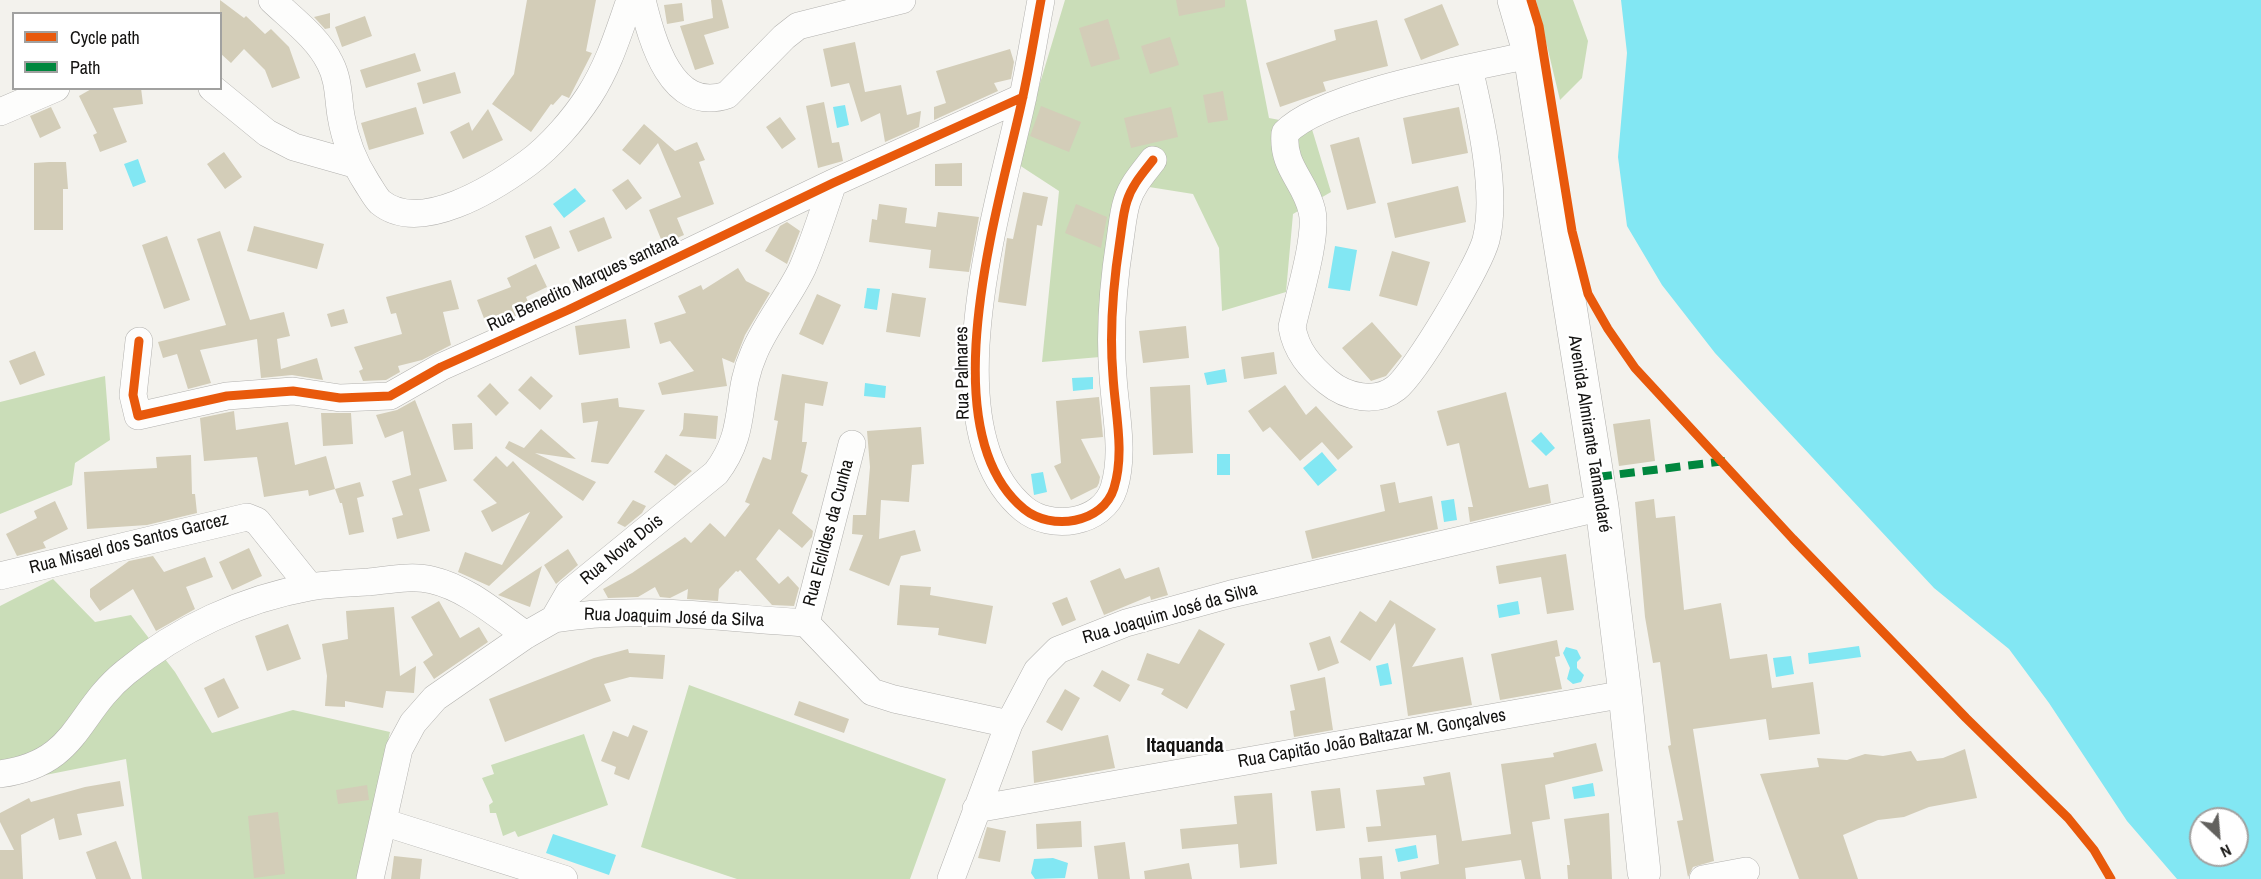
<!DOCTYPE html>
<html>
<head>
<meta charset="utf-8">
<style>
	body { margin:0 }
	#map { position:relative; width:2261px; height:879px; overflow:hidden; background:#f3f2ed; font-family:"Archivo Narrow",sans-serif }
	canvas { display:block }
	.legend { position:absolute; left:12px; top:12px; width:210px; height:78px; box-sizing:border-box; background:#fff; border:2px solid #a1a1a0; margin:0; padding:8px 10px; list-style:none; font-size:18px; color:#141311 }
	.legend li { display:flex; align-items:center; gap:12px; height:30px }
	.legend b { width:30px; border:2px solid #a1a1a0 }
	.north { position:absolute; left:2189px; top:807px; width:60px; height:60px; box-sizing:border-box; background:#fff; border:2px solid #a1a1a0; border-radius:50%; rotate:154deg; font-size:16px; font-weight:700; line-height:24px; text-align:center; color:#141311 }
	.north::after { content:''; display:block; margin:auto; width:21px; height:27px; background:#62615e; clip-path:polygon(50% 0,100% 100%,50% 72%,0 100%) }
</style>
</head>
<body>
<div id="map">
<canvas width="2261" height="879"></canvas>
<ul class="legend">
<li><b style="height:8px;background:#e8590c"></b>Cycle path</li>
<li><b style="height:8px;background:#00873e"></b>Path</li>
</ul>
<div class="north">N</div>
</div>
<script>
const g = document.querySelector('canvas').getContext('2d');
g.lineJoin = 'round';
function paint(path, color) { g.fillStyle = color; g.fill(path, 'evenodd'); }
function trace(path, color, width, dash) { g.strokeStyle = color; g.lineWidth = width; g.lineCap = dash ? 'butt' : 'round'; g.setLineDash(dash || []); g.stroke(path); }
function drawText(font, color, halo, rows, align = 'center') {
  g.font = font + ' "Archivo Narrow",sans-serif'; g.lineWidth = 5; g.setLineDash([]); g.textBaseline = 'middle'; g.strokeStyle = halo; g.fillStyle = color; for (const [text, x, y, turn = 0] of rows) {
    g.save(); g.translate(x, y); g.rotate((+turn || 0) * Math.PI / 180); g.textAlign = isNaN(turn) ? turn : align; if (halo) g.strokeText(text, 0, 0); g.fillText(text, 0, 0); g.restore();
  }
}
paint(new Path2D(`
	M1065,0H1246L1269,118L1311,126L1331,192L1293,214L1286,292L1222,311L1219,248L1193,194L1124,183L1100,357L1042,362L1059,191L1016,163Z
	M1536,0H1573L1588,41L1582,78L1560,100Z
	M105,376L110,440L75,463L72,485L0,514V402Z
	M53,579L95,622L131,615L175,672L212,733L293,710L390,732L357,879H142L126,759L0,784V606Z
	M689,685L946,779L910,879H737L641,847Z
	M584,734L608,805L518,837L515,831L503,836L496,813H490L489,805L493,802L482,778L494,774L491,765Z`), '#caddb8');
paint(new Path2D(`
	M1621,0H2261V879H2177L2127,821L2049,703L2009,649L1934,588L1715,353L1662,285L1627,226L1618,157L1627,53ZM2201,819H2237V855H2201Z
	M845,105L849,125L837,128L833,107Z
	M138,159L146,182L133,187L124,164Z
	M575,188L586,201L564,218L553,204Z
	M1335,246L1357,250L1350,291L1328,288Z
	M867,288L880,289L877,310L864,308Z
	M1225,369L1227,382L1207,385L1204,373Z
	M1093,377V389L1073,391L1072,378Z
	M865,383L886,386L885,398L864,396Z
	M1541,432L1555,448L1546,456L1531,441Z
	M1322,452L1337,470L1318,486L1303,468Z
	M1217,454H1230V475H1217Z
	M1043,472L1047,492L1034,495L1031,474Z
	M1454,499L1457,520L1444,522L1441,501Z
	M1518,601L1520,614L1499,618L1497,605Z
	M1859,646L1861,657L1809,664L1808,653Z
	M1566,647L1577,650L1581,658L1577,662V668L1584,675L1581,682L1573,684L1567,679L1570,668L1563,653Z
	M1791,656L1794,674L1776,677L1773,658Z
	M1388,663L1392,684L1380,686L1376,666Z
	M1593,783L1595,796L1574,799L1572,787Z
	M553,834L616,855L609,875L546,853Z
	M1416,845L1418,858L1398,862L1395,849Z
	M1053,858L1068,863L1065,878L1035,879L1031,873L1034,859Z`), '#82e7f3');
paint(new Path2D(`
	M220,0L244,18L246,16L265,34L271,29L289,47L300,78L272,88L265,70L244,49L231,63L220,53Z
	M527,0H596L586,51L592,53L569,98L562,95L553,105L551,104L531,132L492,104L514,74Z
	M711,0H722L729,28L704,35L714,64L695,70L680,26L713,18Z
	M1176,0H1225V7L1179,16Z
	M682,3L684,21L667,24L664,5Z
	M1442,4L1459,45L1421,60L1404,19Z
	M330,13V28L325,29L314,17Z
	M365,16L372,36L342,47L335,27Z
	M1108,19L1120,59L1091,67L1079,28Z
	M1377,20L1388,66L1323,82L1326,91L1280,107L1266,63L1336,40L1334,30Z
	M1170,37L1179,65L1150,74L1141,46Z
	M855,42L865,92L901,85L907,115L921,111L919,127L885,142L880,113L861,122L849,83L831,87L823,49Z
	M1010,49L1014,62L1011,79L994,83L998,91L934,120V107L946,103L936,71Z
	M415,53L421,71L366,88L360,70Z
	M455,72L461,93L423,104L417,83Z
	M93,88H141L143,104L113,108L127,142L100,152L93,135L97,133L79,96Z
	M1223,91L1228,120L1208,123L1203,95Z
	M824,102L832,143L839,142L843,161L818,168L806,106Z
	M1041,106L1081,122L1069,152L1030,136Z
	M51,107L61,128L40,138L30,116Z
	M416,107L424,134L369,150L361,123Z
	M1171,107L1178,137L1131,148L1124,118Z
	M1459,107L1468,153L1412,164L1403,118Z
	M488,109L503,140L463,159L450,132L469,122L472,131Z
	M780,117L796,139L782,149L766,127Z
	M644,124L675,151L697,142L705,160L699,162L714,204L677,218L684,235L663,244L649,210L681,197L658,143L640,165L622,150Z
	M1359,137L1376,203L1347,210L1330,145Z
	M224,152L242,177L225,189L207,164Z
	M49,162H66L68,189H63V230H34V163Z
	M962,163V186H935V164Z
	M628,179L642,198L626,210L612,190Z
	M1458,186L1466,222L1395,238L1387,203Z
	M1023,192L1048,197L1042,226L1037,225L1026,306L998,302L1007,238L1013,239Z
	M879,204L907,208L905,223L936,227L938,212L979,217L969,272L929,268L931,250L869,242L872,219L877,220Z
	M1076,204L1107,217L1101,248L1065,233Z
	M604,217L612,238L578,252L569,231Z
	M787,222L800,231L787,264L765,251L780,226Z
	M254,226L324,244L317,269L247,251Z
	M551,226L560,248L534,259L525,236Z
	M220,231L250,320L284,312L290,336L277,339L281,369L317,358L323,380L292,375L261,378L257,339L200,350L211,383L188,389L177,354L163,358L158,342L226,325L197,239Z
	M167,236L190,300L164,309L142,245Z
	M1392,251L1430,262L1417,306L1379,296Z
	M536,264L547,287L526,297L531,309L488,329L477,300L511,287L507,278Z
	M738,268L746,281L770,293L745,335L734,363L722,358L727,386L662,395L658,383L694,371L670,341L660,344L654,323L686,313L678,296L701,285L703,290Z
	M451,280L459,309L443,312L451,345L422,360L398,366L400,372L386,380L363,381L359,371L363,369L354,347L402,334L396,313L391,314L386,297Z
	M892,293L926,298L920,337L886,332Z
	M817,294L841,305L823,345L799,334Z
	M344,309L348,323L331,327L327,314Z
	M626,319L630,348L579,355L575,326Z
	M1372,322L1402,356L1386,376L1371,381L1342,348Z
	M1186,326L1189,358L1143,363L1139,331Z
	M35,351L45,375L20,385L9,361Z
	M1274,352L1277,374L1244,379L1241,357Z
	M782,374L828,382L823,406L805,403L802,442H807L801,472L808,475L792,513L813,531L812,537L802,548L779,529L756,559L779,584L788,576L799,588L794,606L772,605L740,570L738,572L736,571L719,589L718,601L687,599L688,589L670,598L660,597L655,587L638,597L608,598L603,589L632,573L685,537L691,543L710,523L725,537L750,504L745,502L763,457L771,460L778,421L774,420Z
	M531,376L553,396L540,410L518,390Z
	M490,383L509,403L496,416L477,396Z
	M1190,385L1193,453L1153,455L1150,387Z
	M1285,385L1306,415L1316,406L1353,447L1338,460L1322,442L1300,461L1270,427L1263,432L1248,411Z
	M1506,392L1529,488L1548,484L1551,503L1470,522L1468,507H1473L1459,443L1447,446L1437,411Z
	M1099,397L1103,437L1081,439L1100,477L1099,483L1097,487L1071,500L1054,466L1061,463L1056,401Z
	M618,398L619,407L645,410L608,464L591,462L598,421L583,423L581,403Z
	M415,400L447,481L419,489L430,531L397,539L392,518L403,515L392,481L411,475L403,431L385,438L376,415L397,410Z
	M234,411L236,430L288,422L295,465L326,456L335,489L309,496L308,490L264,497L257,457L204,461L200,418Z
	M321,413H351L353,444L323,446Z
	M684,413L718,416L716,439L679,436L683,429Z
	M1650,419L1655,461L1619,466L1613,424Z
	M472,423L473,449L454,450L452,424Z
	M921,427L924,464L912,465L909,502L881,500L879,539L915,530L921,551L901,556L889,586L849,570L863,535L852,534L853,515H866L870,467L867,431Z
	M541,429L576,459L535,453L596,482L583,501L505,448L509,441L524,448Z
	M666,454L692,471L675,486L654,472Z
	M191,455L192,494H195L197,513L147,525L87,529L84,472L157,468L156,457Z
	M496,456L507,467L513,461L563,517L489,586L458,572L465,552L502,565L530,512L492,532L481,511L497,503L473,480Z
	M360,482L364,496L357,498L364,532L349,535L342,503H340L335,489Z
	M1395,482L1399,503L1432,496L1438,529L1312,559L1305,531L1385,511L1380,485Z
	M1654,499L1656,518L1675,516L1684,610L1721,603L1730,659L1767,654L1772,688L1813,682L1820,734L1769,740L1766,719L1693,729L1714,861L1693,867L1688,877L1677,821L1683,820L1668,746L1671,745L1660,662L1653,663L1645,617L1635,502Z
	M633,500L646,506L642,513L625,527L617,523Z
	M55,501L68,529L43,542L46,548L17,556L6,534L37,518L34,511Z
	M249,548L262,576L232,590L219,562Z
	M568,549L578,565L556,584L544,565Z
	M1566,554L1574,610L1547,614L1541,577L1499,584L1496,566Z
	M153,556L164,572L205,557L213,577L186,587L195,609L156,631L133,589L100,611L90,597V589L129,561Z
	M542,566L530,607L498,595Z
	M1159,567L1168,595L1151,600L1150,596L1104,615L1090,581L1120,568L1125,579Z
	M900,585L931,587L930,595L993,606L986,644L938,635L939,628L897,625Z
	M1067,597L1076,620L1062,626L1052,603Z
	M1390,600L1436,629L1412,667L1463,657L1472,705L1408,716L1395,623L1370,661L1340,642L1360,611L1376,622Z
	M439,601L460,638L479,627L488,642L434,679L423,662L433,655L411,617Z
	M394,607L400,676L416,666L414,693L386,691L383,708L345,701V707L325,706L327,676L322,644L348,639L346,611Z
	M288,624L301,659L267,671L255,636Z
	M1199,629L1225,644L1187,709L1161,694L1164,689L1137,680L1147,653L1179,664Z
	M1330,636L1339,663L1318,671L1309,643Z
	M1557,640L1560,656L1555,657L1562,689L1500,700L1491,654Z
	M628,649L629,653L665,655L663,679L630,677L604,684L611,701L505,742L489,699L594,658Z
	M1102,670L1130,685L1120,702L1093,686Z
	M1325,677L1333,730L1294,737L1290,711L1295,710L1290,685Z
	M224,678L239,708L218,718L204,688Z
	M1065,689L1080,698L1062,731L1046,722Z
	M799,701L849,719L844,733L794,715Z
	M633,725L648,731L629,780L614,774L616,767L601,761L613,731L628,737Z
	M1108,735L1115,768L1034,783L1032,751Z
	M1596,743L1603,771L1545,785L1550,819L1532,822L1541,879H1525L1521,860L1465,868L1466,879H1401L1400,872L1439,864L1436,835L1368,842L1366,827L1381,826L1376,790L1425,785L1423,777L1450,772L1462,841L1511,834L1501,764L1554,757L1553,753Z
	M1965,749L1977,798L1929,807L1904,817L1878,820L1843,835L1858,879H1799L1760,774L1819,767L1817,758L1847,760L1865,754L1883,756L1911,751L1917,761L1943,758Z
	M120,781L124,806L77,814L82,835L59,840L54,818L21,835L23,879H0V850H14L0,822V813L29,798L31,802L85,787Z
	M367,785L369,800L338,804L336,790Z
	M1340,788L1345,828L1316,831L1311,791Z
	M1272,793L1277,864L1240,868L1238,844L1182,849L1180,829L1237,824L1234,796Z
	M278,812L285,874L254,878L248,816Z
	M1609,813L1612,879H1568L1567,865H1570L1564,819Z
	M1081,821L1082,847L1037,849L1036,824Z
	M987,827L1006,831L1000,862L978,858Z
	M116,841L131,879H96L86,852Z
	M1125,842L1130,879H1098L1094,846Z
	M394,856L422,859L420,879H391Z
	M1382,856L1384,879H1361L1359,858Z
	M1189,863L1192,879H1145L1144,871Z`), '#d3cdb8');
const minor = new Path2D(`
	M272,0C292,19 318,38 330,63C339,80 338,98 341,116C345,140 354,163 367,183C371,189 375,197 380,202C420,235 494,188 528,163C551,146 574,119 589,96C609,65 618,34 630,0
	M642,0C652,40 671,114 727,95L784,37L798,26L902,0
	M1041,0C1035,32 1030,64 1023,96C1001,200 927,429 1024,509C1051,531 1103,524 1114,488C1125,452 1115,412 1113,376C1109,329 1113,285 1120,240C1122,227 1123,213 1127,201C1132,185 1143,173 1153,160
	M1469,68C1480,115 1498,193 1486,240C1479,266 1416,372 1396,388C1376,404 1346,397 1328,382C1310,367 1296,351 1292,327C1298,299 1318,236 1312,211C1305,180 1282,168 1285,133C1321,94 1474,67 1530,55
	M212,88L267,133L294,147L354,164
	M0,112L56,88
	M139,341L133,395L138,416L227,396L293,391L340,398L390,396L441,367L568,310L833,183L1023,97
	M0,576L247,517L257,521L310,587
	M554,619C636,605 723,618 806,623L872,692L894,699L1009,724
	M806,623L852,444
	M0,774C79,763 75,713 126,672C178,629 243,599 310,587C329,584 350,583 369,582C389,580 412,575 432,580C467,588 497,615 526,635
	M976,809L1625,694
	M383,822L564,879
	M370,879L399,749L413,723L435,698L526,635L554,619L569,593L716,473C749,430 734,398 754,353C766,324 788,298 802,269C814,242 823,212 833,183
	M951,879L1009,724L1037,671L1058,650L1126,623L1231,594L1602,507
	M1703,879L1746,871`);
const major = new Path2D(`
	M1514,0L1530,55L1602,507L1625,694L1644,872`);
trace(minor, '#b2b1ae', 28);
trace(major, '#b2b1ae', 34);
trace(minor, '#fdfdfc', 27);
trace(major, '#fdfdfc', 33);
trace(new Path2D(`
	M1597,477L1725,461`), '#00873e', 8, [15, 8]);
trace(new Path2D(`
	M1041,0C1035,32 1030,64 1023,96C1001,200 927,429 1024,509C1051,531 1103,524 1114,488C1125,452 1115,412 1113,376C1109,329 1113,285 1120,240C1122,227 1123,213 1127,201C1132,185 1143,173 1153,160
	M1531,0L1539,26L1572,231L1588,294L1608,329L1635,368L1793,539L1966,718L2068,818L2094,850L2111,879
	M139,341L133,395L138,416L227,396L293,391L340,398L390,396L441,367L568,310L833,183L1023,97`), '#e8590c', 9);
drawText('18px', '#141311', '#fff', [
	["Rua Benedito Marques santana",583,283,-25],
	["Rua Palmares",963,373,-91],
	["Avenida Almirante Tamandaré",1589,434,81],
	["Rua Elclides da Cunha",829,533,-75],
	["Rua Misael dos Santos Garcez",129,544,-14],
	["Rua Nova Dois",622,550,-39],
	["Rua Joaquim José da Silva",1170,614,-16],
	["Rua Joaquim José da Silva",674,618,2],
	["Rua Capitão João Baltazar M. Gonçalves",1372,739,-10]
]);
drawText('bold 20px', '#141311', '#fff', [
	["Itaquanda",1185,747]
]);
</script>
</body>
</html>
